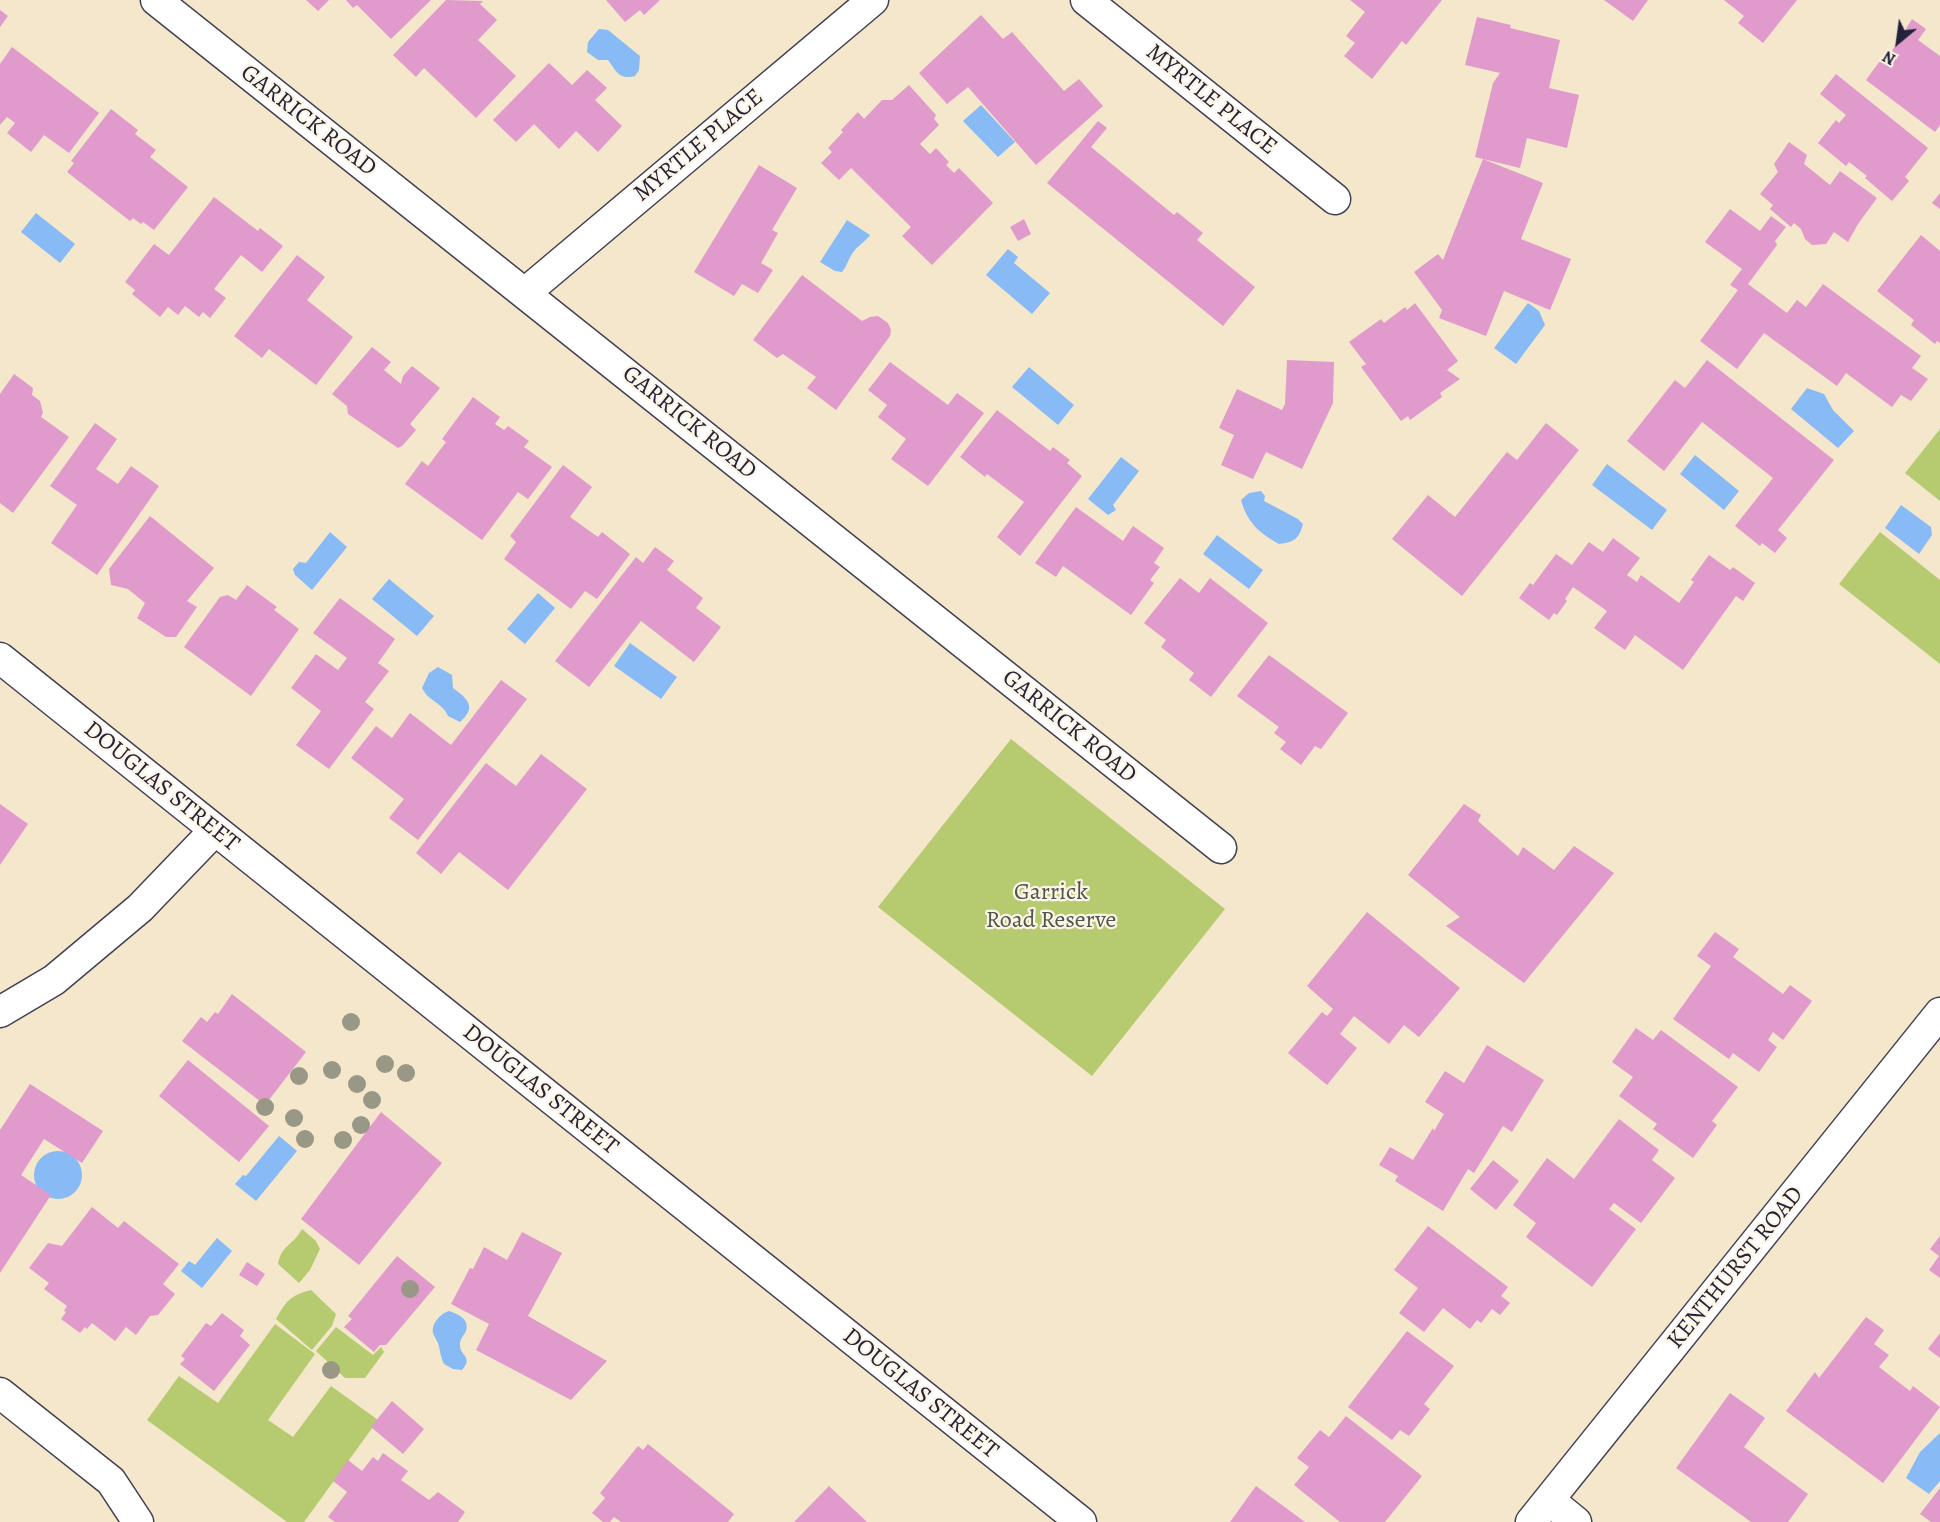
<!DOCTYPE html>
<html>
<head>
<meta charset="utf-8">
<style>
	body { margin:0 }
	#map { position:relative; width:1940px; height:1522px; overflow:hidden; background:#f4e7cc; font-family:Alegreya,serif }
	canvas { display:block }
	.north { position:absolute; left:1868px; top:12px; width:60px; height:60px; -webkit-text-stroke:4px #fcf5e5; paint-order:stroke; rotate:209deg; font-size:16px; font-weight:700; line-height:24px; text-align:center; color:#22223b }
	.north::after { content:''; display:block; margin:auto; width:21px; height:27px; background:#22223b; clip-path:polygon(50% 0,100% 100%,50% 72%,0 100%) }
</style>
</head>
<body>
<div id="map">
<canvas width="1940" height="1522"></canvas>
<div class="north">N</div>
</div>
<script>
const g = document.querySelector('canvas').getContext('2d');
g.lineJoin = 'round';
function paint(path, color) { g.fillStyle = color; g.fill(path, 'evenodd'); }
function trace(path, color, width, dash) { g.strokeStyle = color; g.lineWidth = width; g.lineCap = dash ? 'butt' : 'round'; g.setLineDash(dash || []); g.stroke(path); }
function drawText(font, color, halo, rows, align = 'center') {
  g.font = font + ' Alegreya,serif'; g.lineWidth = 4.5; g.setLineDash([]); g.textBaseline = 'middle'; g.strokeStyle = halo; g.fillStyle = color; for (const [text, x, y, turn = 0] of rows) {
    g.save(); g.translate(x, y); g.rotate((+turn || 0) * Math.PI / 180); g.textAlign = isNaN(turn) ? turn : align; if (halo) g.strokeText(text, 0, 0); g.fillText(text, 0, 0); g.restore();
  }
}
paint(new Path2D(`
	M1940,429V501L1905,473Z
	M1880,532L1940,580V664L1839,584Z
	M1011,739L1225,909L1092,1076L878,907Z
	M302,1229L316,1241L320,1249L310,1270L299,1283L278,1264C281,1245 294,1245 302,1229Z
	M311,1290L336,1314L332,1326L312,1350L276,1319C286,1301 291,1295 311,1290Z
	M275,1324L315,1354L268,1420L293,1437L331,1386L378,1420L304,1522H287L147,1420L179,1376L218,1403Z
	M336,1327L373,1355L381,1347L384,1352L365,1378H345L316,1351Z`), '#b6cb6f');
paint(new Path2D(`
	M599,29L608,30L640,56L639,70L635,76C619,80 617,72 608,60H598L587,52L588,42Z
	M981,105L1015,142L998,157L963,121Z
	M36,213L75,244L60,263L21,232Z
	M847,220L870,235C865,242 856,247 852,254C848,260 847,266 842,272L835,271L820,262Z
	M1008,249L1018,257L1014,263L1050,293L1032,314L986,275Z
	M1528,303L1539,311L1545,325L1516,364L1494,348Z
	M1029,367L1074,405L1058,425L1012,387Z
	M1807,388L1824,394L1833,410L1854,431L1838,448L1791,409Z
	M1695,455L1739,491L1724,510L1680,474Z
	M1121,457L1139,471L1113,505L1116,510L1108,515L1088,499Z
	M1607,464L1667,510L1652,530L1592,485Z
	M1261,491L1265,496L1264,501L1298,519L1303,524C1299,539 1294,542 1279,544C1259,533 1247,522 1241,500L1249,493Z
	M1901,505L1931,527L1932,535L1919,554L1885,528Z
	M330,532L347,547L312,590L295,575L293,569L299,562L306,563Z
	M1217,535L1263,570L1249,589L1203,554Z
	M389,579L434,616L417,636L372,599Z
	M538,593L555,608L525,644L507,629Z
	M630,643L677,677L661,699L614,666Z
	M438,667L452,675L453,688C468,699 477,707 460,722L448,716C442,702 428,701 422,688L429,673Z
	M279,1136L297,1151L256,1201L235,1184L243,1175L246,1176Z
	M34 1175a24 24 0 1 1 48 0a24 24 0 1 1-48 0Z
	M217,1238L232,1251L202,1288L181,1271L189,1261L195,1265Z
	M449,1311C458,1314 470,1319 466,1331C464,1335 460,1339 460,1344C459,1356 474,1356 462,1370L453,1369L444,1364C441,1358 440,1352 439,1346C438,1341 434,1337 433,1333C431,1324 441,1313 449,1311Z
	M1940,1433V1481L1929,1494L1906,1478L1920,1452Z`), '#88baf5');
paint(new Path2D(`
	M306,0H329L318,11Z
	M346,0H431L391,39L357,5L353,8Z
	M446,0L483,1L480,4L497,20L478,40L516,76L476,118L424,68L416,77L393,55Z
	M606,0H660L644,15L640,10L625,22Z
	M1350,0H1442L1406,45L1402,41L1372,79L1344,56L1355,43L1346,36L1365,12Z
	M1604,0H1648L1633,21Z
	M1724,0H1797L1763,43L1738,23L1744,16Z
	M0,10L8,16L0,27Z
	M981,15L1003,39L1012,32L1064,91L1079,79L1103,106L1036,165L968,87L947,104L919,73Z
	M1477,17L1511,25L1510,28L1560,40L1549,88L1579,95L1567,148L1527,138L1520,168L1475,157L1493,83L1500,73L1465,65Z
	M1912,19L1926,29L1918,40L1940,56V125L1935,132L1866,80L1885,54H1890Z
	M12,47L99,113L69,153L44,135L31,152L7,133L15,123L7,117L0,125V64Z
	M549,63L572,85L587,70L607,88L595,100L622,126L598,152L576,131L559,149L534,124L516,142L493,120Z
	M1836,74L1928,148L1905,177L1909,181L1892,201L1865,178L1867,176L1849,162L1846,166L1818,143L1836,120L1839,123L1846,115L1820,94Z
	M909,85L936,115L934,119L939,125L920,144L930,154L936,148L949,162L946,165L954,173L959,168L993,203L932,265L902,236L911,227L851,168L839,180L821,163L832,152L828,148L843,132L841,130L858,112L864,119L882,100H892Z
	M111,109L138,130L135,134L156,150L150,157L188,187L154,230L143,222L141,224L133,218L130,221L67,172L74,163L71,161Z
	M1098,121L1107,128L1091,147L1174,215L1177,212L1203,233L1197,240L1255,287L1223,326L1047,183Z
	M1789,142L1807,155L1804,164L1830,185L1840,171L1877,198L1858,224L1848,242L1834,232L1826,244L1812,245L1805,239L1801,229L1794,223L1791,227L1770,209L1773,205L1760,194L1778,172L1774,164Z
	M1483,159L1543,183L1521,239L1571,259L1550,310L1504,291L1486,336L1439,318L1442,310L1414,272L1438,254L1443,260Z
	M759,165L797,188L772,230L778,233L761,263L773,270L758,293L742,284L734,296L694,272Z
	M1940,193V209L1932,203Z
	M214,197L258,231L260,228L283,246L262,272L241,255L214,289L226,298L210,318L203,312L199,317L185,306L178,315L168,307L160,317L132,294L135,290L125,282L154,244L169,255Z
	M1730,209L1760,231L1771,216L1786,227L1775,241L1777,245L1748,284L1787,313L1797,300L1806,307L1823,284L1921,356L1912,368L1928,379L1911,401L1901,395L1892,407L1846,373L1837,386L1764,333L1737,369L1700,341L1738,290L1730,285L1742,269L1705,242Z
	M1024,219L1031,234L1018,241L1010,227Z
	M1921,235L1940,251V343L1937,341L1935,344L1911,325L1914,320L1877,291Z
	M297,255L325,277L307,300L353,337L316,385L269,349L262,358L234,336Z
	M802,275L862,321L870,317L878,316L888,323L891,330L890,336L836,410L807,388L816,377L783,354L777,358L753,340Z
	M1415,303L1458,361L1447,370L1460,379L1440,393L1442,397L1410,420L1408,416L1401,421L1361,367L1366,364L1349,342L1381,319L1384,323L1405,307L1407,310Z
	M372,347L391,362L384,370L401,384L403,376L412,366L440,388L410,424L416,430L402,446L398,448L348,414L347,406L332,394Z
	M1287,360L1334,362L1333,403L1302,469L1266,452L1253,479L1221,465L1234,435L1219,428L1237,389L1282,410L1285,404Z
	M1707,360L1834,460L1778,530L1787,538L1775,553L1762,543L1760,546L1735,526L1773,478L1702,422L1664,471L1627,441L1675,380L1685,388Z
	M890,362L948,405L957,393L984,413L928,486L891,459L906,439L878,417L887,405L868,390Z
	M14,374L33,388L32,395L40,401L43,413L41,417L69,437L13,513L0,503V394Z
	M473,397L500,417L495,424L504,430L508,426L529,441L524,447L552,467L528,499L518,492L482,540L405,484L422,461L428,466L446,442L442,439Z
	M997,410L1050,451L1053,447L1070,460L1067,463L1082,476L1020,556L997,537L1024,502L987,474L985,477L960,457Z
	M95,423L117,439L96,469L118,484L131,466L159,486L97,575L51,543L77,505L50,486Z
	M1546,423L1579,450L1462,596L1392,539L1428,495L1455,517L1507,452L1517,460Z
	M563,465L592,487L570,517L598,537L602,532L630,554L597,599L585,591L571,609L504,559L516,542L510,536Z
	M1076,507L1123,541L1133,526L1164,548L1154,563L1160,567L1150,580L1154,583L1131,615L1063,566L1056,577L1035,563Z
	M150,516L214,568L187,601L197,607L176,637H166L137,618L145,603L128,589L111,585L109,569Z
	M1613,538L1640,558L1627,575L1637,582L1641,575L1679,603L1694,582L1691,580L1709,555L1730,570L1733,567L1755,583L1743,601L1736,596L1683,670L1635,635L1625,650L1594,628L1607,611L1573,587L1565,599L1567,601L1557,615L1554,613L1549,620L1519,598L1530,583L1533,585L1556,554L1572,565L1589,542L1603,552Z
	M655,547L674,561L667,570L703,598L696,608L721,627L694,662L641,621L589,687L555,661L636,557L643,563Z
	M1180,578L1199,593L1210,578L1268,623L1211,697L1189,680L1194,673L1161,647L1166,640L1144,623Z
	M247,585L277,607L274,610L299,629L251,696L184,647L220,597L228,595L236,600Z
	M340,598L395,639L378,663L389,671L365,702L374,709L329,769L296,745L321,711L291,688L316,654L338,670L347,658L313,633Z
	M1269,655L1348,713L1321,749L1315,746L1301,765L1280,749L1286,742L1274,733L1279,727L1237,696Z
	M501,680L527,699L418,840L389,818L404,799L351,758L376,726L392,738L410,713L451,745Z
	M541,754L587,789L508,890L459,852L441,874L416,853L486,763L516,786Z
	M0,804L28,824L0,865Z
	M1464,804L1481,815L1478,821L1518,856L1523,847L1554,870L1574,846L1614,873L1524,983L1446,926L1460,917L1408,875Z
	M1367,912L1460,988L1419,1037L1404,1025L1389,1044L1354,1016L1340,1034L1357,1048L1327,1085L1288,1053L1322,1012L1327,1016L1333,1009L1307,986Z
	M1715,932L1739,949L1733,957L1783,994L1790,985L1812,1001L1783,1040L1773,1032L1768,1040L1777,1047L1759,1072L1733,1053L1729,1059L1673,1019L1711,966L1697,956Z
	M232,994L306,1052L265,1105L182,1041L201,1017L207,1022L215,1012L218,1014Z
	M1636,1028L1653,1040L1661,1030L1738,1087L1712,1121L1717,1125L1693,1158L1653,1129L1657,1124L1619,1096L1633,1077L1612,1062Z
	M1487,1045L1544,1080L1512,1132L1503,1126L1474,1173L1468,1169L1443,1211L1395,1181L1398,1176L1379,1165L1390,1147L1413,1160L1433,1128L1434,1131L1444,1114L1425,1102L1445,1071L1464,1083Z
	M188,1060L269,1126L239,1162L159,1096Z
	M30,1084L103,1131L82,1163L44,1139L21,1175L51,1195L0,1273V1130Z
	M381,1112L442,1163L359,1265L301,1219Z
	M1619,1119L1659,1150L1652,1160L1675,1178L1641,1223L1614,1203L1609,1209L1636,1229L1592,1287L1526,1237L1536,1223L1513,1205L1547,1158L1574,1179Z
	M1493,1160L1519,1181L1496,1210L1470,1189Z
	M92,1207L118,1228L124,1221L179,1264L163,1284L175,1294L158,1315L150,1316L136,1335L126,1327L115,1341L92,1323L87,1329L85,1327L80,1333L61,1319L66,1312L64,1311L67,1306L44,1289L49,1283L29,1268L48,1243L62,1246Z
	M1428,1226L1508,1287L1501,1296L1510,1303L1500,1315L1492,1309L1481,1323L1477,1320L1470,1329L1443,1308L1424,1332L1399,1313L1418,1288L1394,1270Z
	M522,1232L562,1253L528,1316L607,1361L571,1400L476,1350L489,1324L451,1304L470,1268L473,1269L484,1247L507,1260Z
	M1940,1236V1278L1929,1270L1939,1256L1930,1249Z
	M397,1256L435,1287L386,1345H380L374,1352L344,1327L352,1319L348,1316Z
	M247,1262L265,1274L257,1286L239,1275Z
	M222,1313L244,1330L240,1336L250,1345L214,1391L180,1364L185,1359L181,1356L206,1323L211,1326Z
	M1866,1317L1884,1330L1874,1344L1889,1355L1879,1367L1910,1391L1913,1386L1940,1407L1883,1483L1786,1411L1815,1372L1819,1378Z
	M1407,1331L1454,1366L1424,1404L1430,1409L1409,1436L1400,1430L1392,1440L1348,1407Z
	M1940,1333V1358L1928,1349Z
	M1730,1393L1765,1418L1744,1447L1808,1494L1788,1522H1751L1676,1468Z
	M392,1401L424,1429L403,1454L371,1427Z
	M1346,1416L1422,1476L1385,1522H1340L1294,1485L1309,1467L1297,1458L1320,1430L1329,1437Z
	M648,1444L734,1514L728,1522H621L614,1517L610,1522H603L592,1513L605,1498L600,1493L638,1446L643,1450Z
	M383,1453L408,1471L401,1480L429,1500L438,1492L465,1512L458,1522H335L328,1517L347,1492L333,1481L348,1460L362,1471L373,1457L378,1461Z
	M829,1486L867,1522H794Z
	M1256,1486L1305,1522H1230Z
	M1940,1488V1522H1931L1920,1514Z`), '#e09acc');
const street = new Path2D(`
	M156,0L1221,848
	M1086,0L1335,199
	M525,293L873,0
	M0,658L1081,1522
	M0,1012L54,980L140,908L215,830
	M0,1393L111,1481L138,1522
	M1549,1500L1576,1522
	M1531,1522L1940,1013`);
trace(street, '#424051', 33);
trace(street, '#fff', 30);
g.fillStyle = '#999785';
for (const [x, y] of [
	[351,1022],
	[385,1064],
	[332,1070],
	[406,1073],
	[299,1076],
	[357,1084],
	[372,1100],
	[265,1107],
	[294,1118],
	[361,1125],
	[305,1139],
	[343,1140],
	[410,1289],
	[331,1370]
]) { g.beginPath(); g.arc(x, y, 9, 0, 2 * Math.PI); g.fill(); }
drawText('24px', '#22223b', '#fcf5e5', [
	["MYRTLE PLACE",1211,100,39],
	["GARRICK ROAD",308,121,38],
	["MYRTLE PLACE",699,146,-40],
	["GARRICK ROAD",689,423,39],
	["GARRICK ROAD",1069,727,39],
	["DOUGLAS STREET",161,787,39],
	["DOUGLAS STREET",540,1090,39],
	["KENTHURST ROAD",1736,1268,-51],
	["DOUGLAS STREET",920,1394,39]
]);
drawText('24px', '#4e554b', '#fcf5e5', [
	["Garrick",1051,893],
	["Road Reserve",1051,921]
]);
</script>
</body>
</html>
